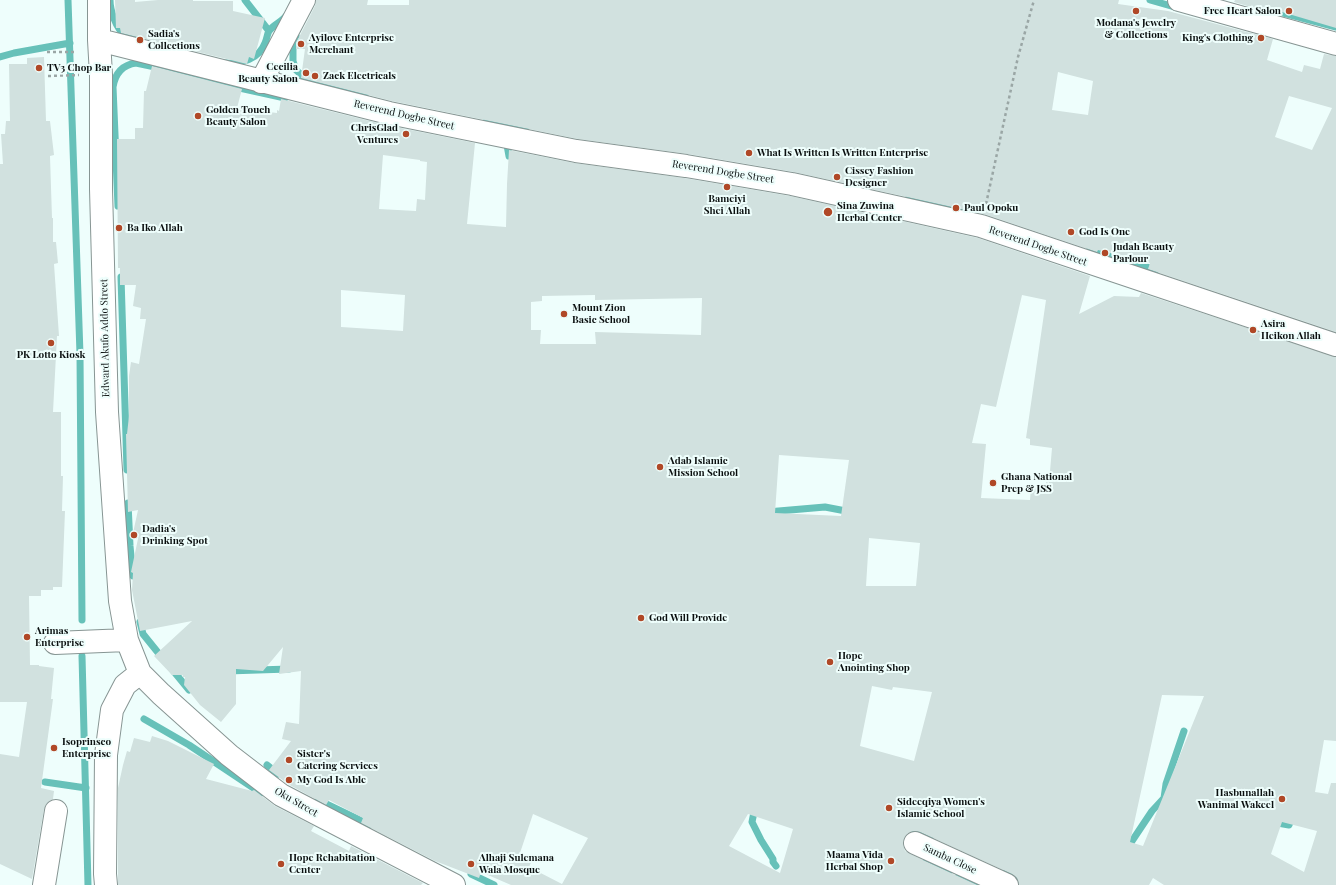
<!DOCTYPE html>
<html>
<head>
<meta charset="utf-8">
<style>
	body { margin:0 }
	canvas { display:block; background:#eefefc }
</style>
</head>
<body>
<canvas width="1336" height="885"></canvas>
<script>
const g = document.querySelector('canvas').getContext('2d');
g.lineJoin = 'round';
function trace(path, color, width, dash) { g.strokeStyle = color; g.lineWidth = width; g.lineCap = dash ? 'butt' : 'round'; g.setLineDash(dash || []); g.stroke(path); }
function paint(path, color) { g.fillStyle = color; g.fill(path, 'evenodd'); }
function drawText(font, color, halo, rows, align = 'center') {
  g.font = font + ' "Playfair Display",serif'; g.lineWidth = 4; g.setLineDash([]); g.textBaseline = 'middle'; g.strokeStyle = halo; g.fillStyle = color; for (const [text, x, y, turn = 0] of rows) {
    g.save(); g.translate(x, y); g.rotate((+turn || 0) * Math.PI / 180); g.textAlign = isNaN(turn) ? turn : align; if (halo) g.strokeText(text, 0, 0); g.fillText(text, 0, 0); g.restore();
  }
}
trace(new Path2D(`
	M68,0L80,354L82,620
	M110,0C110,10 116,29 125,35C128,37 133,38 137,39
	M245,0L269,31
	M1150,0L1178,8
	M1272,10L1336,27
	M296,36L293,41V61L296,70L308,81L365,96
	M0,57L14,53L70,43
	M226,63C242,64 259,59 265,43C267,39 267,34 269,31C273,25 282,22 286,16
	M486,122L526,128
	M507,145L509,156
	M909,197L951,208L975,212
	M118,206L113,87C115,74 122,65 136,63L179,72L235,87L285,98
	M1090,248L1156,270
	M121,277L127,470
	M128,503L130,546L133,576
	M767,512L825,507L851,512
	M140,622L143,634L164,660
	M82,656L88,885
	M171,668L189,690
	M227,671L289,669
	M144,719L189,745L261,793
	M267,765L278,774
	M45,782L86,788
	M318,800L370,825
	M755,807L752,822L761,840L773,859V862L776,866
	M1272,822L1289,825L1293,815
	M909,828L930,838
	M1126,850L1152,811L1164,798L1166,784L1184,731
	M926,861L949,872
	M1005,873L1032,885
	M471,874L494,885
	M958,877L979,885`), '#67c1b9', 7);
paint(new Path2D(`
	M115,0H135V2L158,0H193V1H233V11L265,18L254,59L249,57L247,64L121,33L120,28H116Z
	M316,0H368L367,5H409V0H1119L1118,4L1168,11L1273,39L1267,60L1302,72L1304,65L1320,69L1324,54L1336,56V332L1148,269L1150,263L1098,250L1097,252L984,214L794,172L688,154L578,139L392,101L301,78L305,49H296V43L315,6ZM1058,72L1093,81L1088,115L1052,110ZM1289,96L1332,108L1312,150L1275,137Z
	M1235,0H1336V28L1282,12L1281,16L1234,2Z
	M44,57L46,121H50L54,155L50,156L52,218H53V242H56L58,263L54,264L59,336H57L53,412H61V476H63L62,511H65L62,587H53V590H41V596H29L30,665H39V666L54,668L51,699H53L41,788L54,791L53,799L47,803L44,809L32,879L0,864V754L19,757L27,702H0V164H3L1,134H5L6,121H10L9,64H27V58Z
	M152,66L242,89L237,108L277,113V110L279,111L281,99L386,125L475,143L467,224L506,227L507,184L509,150L574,163L684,178L790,196L978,238L1090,276L1079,314L1114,296L1139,297L1141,293L1336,357V741L1324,740L1315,792L1328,794L1331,783H1336V885H1164L1153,878L1149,885H1019L1017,878L1012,874L920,832L914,831L908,833L904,838L903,845L905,851L910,854L977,885H511L481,872L479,878L435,861L361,823L363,818L329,800L326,805L288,784L269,770L291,741L282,739L286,722L299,724L301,671L279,674L283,647L263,671L236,669V704L221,722L200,705L184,685L185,677H182L183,675H172L154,656L192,621L140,631L132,590L133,573L131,572L139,534L133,533L138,510L128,512L126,434H127L129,416V376L131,362L139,364L146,319H140L141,308L133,306L136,285H120V268H118L117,139H135V128H143L144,91H146ZM383,155L420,160V161L427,162L425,200L417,199L416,211L379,209ZM341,290L405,295L403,331L341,327ZM595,295V300L702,298L701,335L595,332L596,344H540L541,330H531V302L542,301V296ZM1022,295L1046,300L1026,438L1030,439V445L1052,448L1049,483L1046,482V488L1031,487L1030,500L981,498L986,444L972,443L981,404L996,407ZM779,455L849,460L841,516L775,513ZM869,538L920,543L916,586H866ZM872,686L892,690L893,687L932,692L914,761L860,746ZM1162,695L1204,696L1143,846L1130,842ZM533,814L588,838L562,884L529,867L533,858L520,853ZM748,814L793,829L780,873L729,846ZM1282,822L1317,831L1304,872L1271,854Z
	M152,736L168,741L214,764L206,779L252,791L254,790L275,806L314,826L311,831L349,851L351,846L423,883L421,885H118V788L123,765L127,751L130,752L134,738L150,742Z`), '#d1e1df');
const minor = new Path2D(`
	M99,0V40L101,75V189L107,412L120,601L127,640L140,673L161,694L229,755L281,795L454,885
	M1179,0L1336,44
	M99,40L389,113L576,151L686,166L792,184L981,226L1336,345
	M261,82L304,0
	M55,643L127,640
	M915,843L1007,885
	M44,885L56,811
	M106,885L105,874L106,755L112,710L125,685L140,673`);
trace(minor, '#879593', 24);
trace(new Path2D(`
	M47,52H77
	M48,76L79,75
	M986,204L1018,57L1034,0`), '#9aa6a5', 2.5, [3, 3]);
trace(minor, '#fff', 22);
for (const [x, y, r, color] of [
	[1136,11,4,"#b04827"],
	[1289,11,4,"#b04827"],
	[1261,38,4,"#b04827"],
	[140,40,4,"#b04827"],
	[301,44,4,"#b04827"],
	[39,68,4,"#b04827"],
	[306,73,4,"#b04827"],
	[315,76,4,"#b04827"],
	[198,116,4,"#b04827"],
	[406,134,4,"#b04827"],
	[749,153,4,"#b04827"],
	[837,177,4,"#b04827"],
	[727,187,4,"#b04827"],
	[956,208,4,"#b04827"],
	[828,212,5,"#b04827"],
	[119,228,4,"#b04827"],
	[1071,232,4,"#b04827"],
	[1105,253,4,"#b04827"],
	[564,314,4,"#b04827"],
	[1253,330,4,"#b04827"],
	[51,343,4,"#b04827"],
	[660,467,4,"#b04827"],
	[993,483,4,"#b04827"],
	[134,535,4,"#b04827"],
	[641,618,4,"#b04827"],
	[27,637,4,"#b04827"],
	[830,662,4,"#b04827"],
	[54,748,4,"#b04827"],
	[289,760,4,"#b04827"],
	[289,780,4,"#b04827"],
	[1282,799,4,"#b04827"],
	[889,808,4,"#b04827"],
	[891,861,4,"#b04827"],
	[281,864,4,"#b04827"],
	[471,864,4,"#b04827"]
]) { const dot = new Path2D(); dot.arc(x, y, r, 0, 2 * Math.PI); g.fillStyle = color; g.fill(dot); trace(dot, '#eefefc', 1.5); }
drawText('bold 10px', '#0a0f0f', '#eefefc', [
	["Free Heart Salon",1281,11,"right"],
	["Modana's Jewelry",1136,23,"center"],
	["& Collections",1136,35,"center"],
	["Sadia's",148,34],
	["Collections",148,46],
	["Ayilove Enterprise",309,38],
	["Merchant",309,50],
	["King's Clothing",1253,38,"right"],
	["Cecilia",298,67,"right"],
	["Beauty Salon",298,79,"right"],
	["TV3 Chop Bar",47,68],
	["Zack Electricals",323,76],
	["Golden Touch",206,110],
	["Beauty Salon",206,122],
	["ChrisGlad",398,128,"right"],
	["Ventures",398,140,"right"],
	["What Is Written Is Written Enterprise",757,153],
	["Cissey Fashion",845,171],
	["Designer",845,183],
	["Bameiyi",727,199,"center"],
	["Shei Allah",727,211,"center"],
	["Sina Zuwina",837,206],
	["Herbal Center",837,218],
	["Paul Opoku",964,208],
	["Ba Iko Allah",127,228],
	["God Is One",1079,232],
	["Judah Beauty",1113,247],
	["Parlour",1113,259],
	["Mount Zion",572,308],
	["Basic School",572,320],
	["Asira",1261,324],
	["Heikon Allah",1261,336],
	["PK Lotto Kiosk",51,355,"center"],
	["Adab Islamic",668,461],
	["Mission School",668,473],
	["Ghana National",1001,477],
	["Prep & JSS",1001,489],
	["Dadia's",142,529],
	["Drinking Spot",142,541],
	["God Will Provide",649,618],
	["Arimas",35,631],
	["Enterprise",35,643],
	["Hope",838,656],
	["Anointing Shop",838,668],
	["Isoprinsco",62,742],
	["Enterprise",62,754],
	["Sister's",297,754],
	["Catering Services",297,766],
	["My God Is Able",297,780],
	["Hasbunallah",1274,793,"right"],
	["Wanimal Wakeel",1274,805,"right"],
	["Sideeqiya Women's",897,802],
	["Islamic School",897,814],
	["Maama Vida",883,855,"right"],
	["Herbal Shop",883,867,"right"],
	["Hope Rehabitation",289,858],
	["Center",289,870],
	["Alhaji Sulemana",479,858],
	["Wala Mosque",479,870]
], 'left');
drawText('10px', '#0a0f0f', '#eefefc', [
	["Reverend Dogbe Street",404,115,13],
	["Reverend Dogbe Street",723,172,9],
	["Reverend Dogbe Street",1038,246,19],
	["Edward Akufo Addo Street",105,338,-91],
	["Oku Street",296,802,30],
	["Samba Close",950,859,25]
]);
</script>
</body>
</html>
